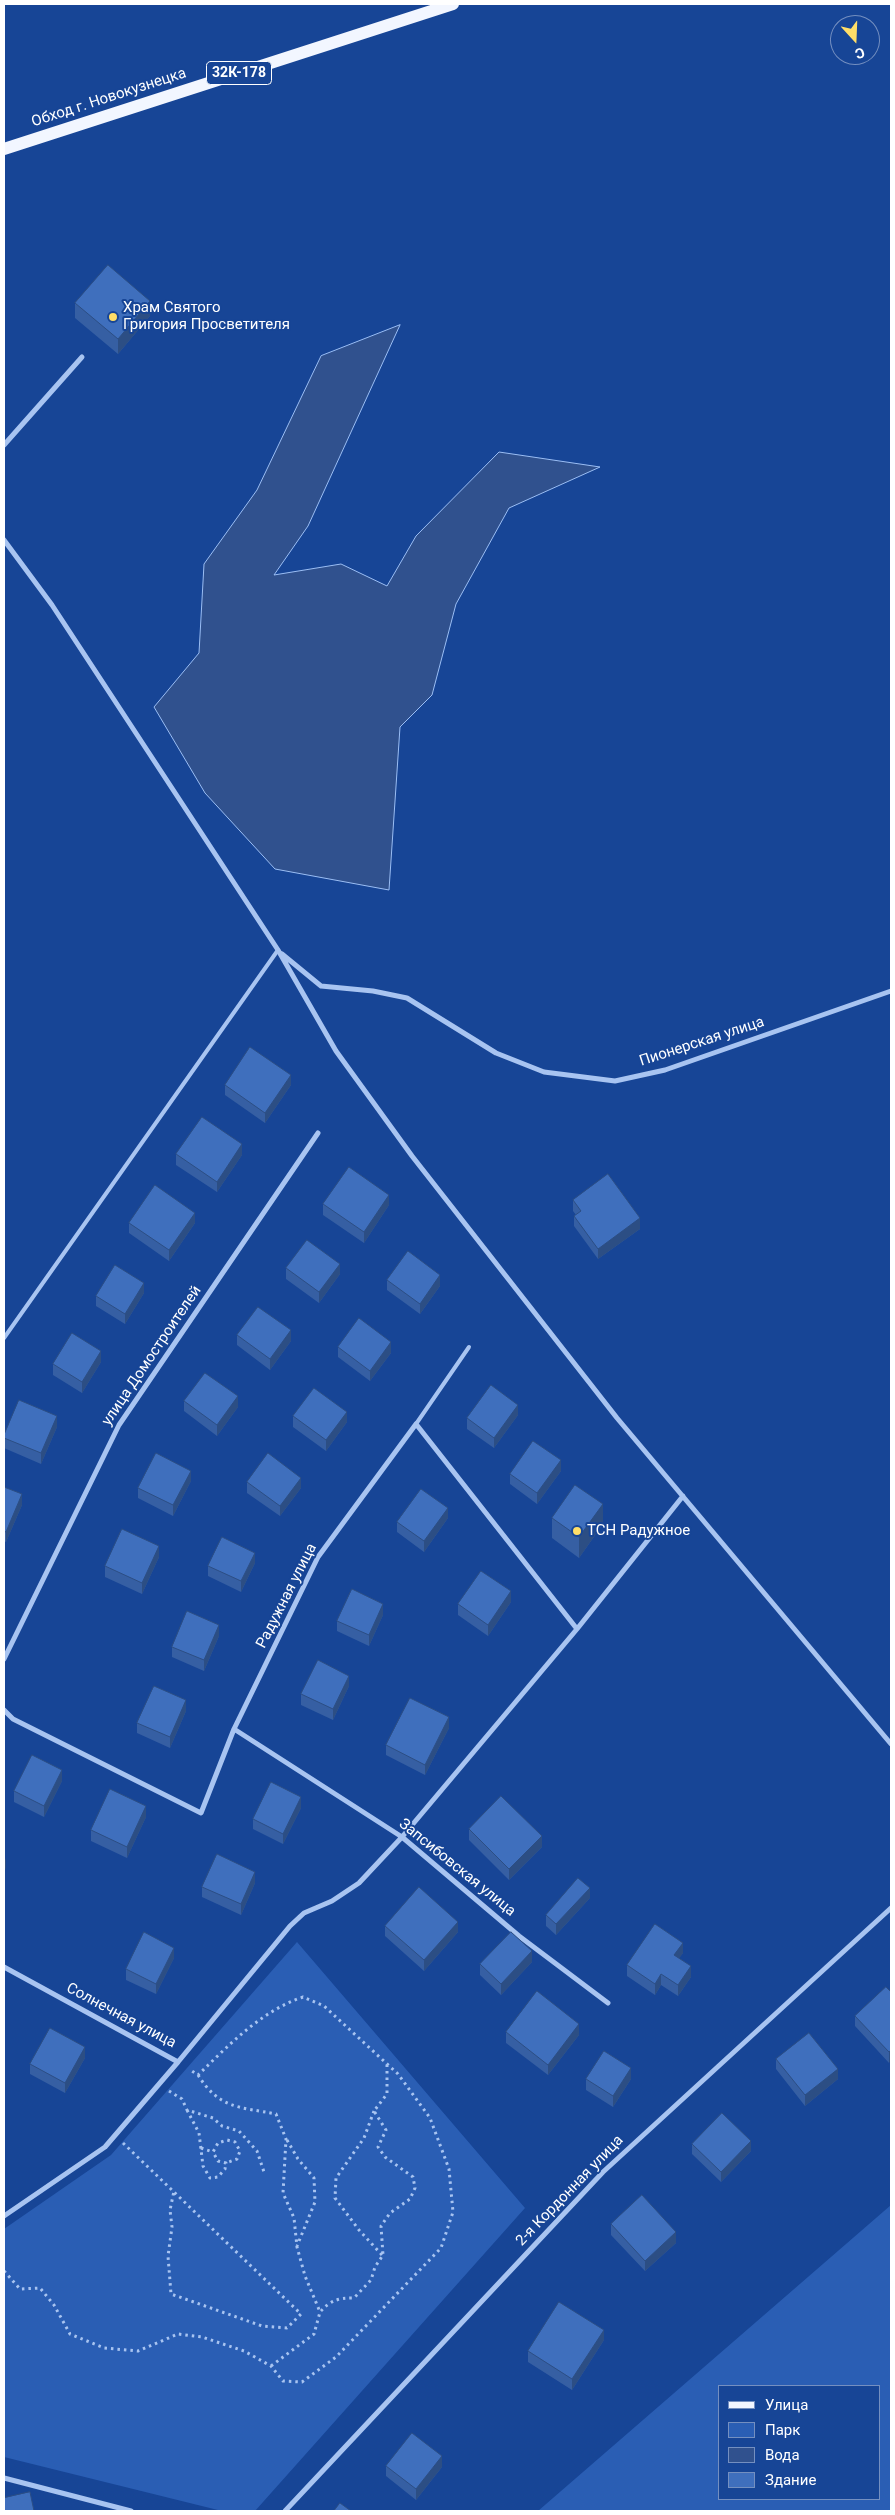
<!DOCTYPE html>
<html>
<head>
<meta charset="utf-8">
<style>
	body { margin:0 }
	#map { position:relative; width:895px; height:2515px; overflow:hidden; background:#174596; font-family:Roboto,sans-serif }
	canvas { display:block }
	.frame { position:absolute; inset:0; border:5px solid #fff; pointer-events:none }
	.legend { position:absolute; left:718px; top:2385px; width:162px; height:115px; box-sizing:border-box; background:#174596; border:1px solid #748fc0; margin:0; padding:6px 9px; list-style:none; font-size:15px; color:#fff }
	.legend li { display:flex; align-items:center; gap:10px; height:25px }
	.legend b { width:25px; border:1px solid #748fc0 }
	.north { position:absolute; left:830px; top:15px; width:50px; height:50px; box-sizing:border-box; background:#174596; border:1px solid #748fc0; border-radius:50%; rotate:160deg; font-size:14px; font-weight:700; line-height:20px; text-align:center; color:#fff }
	.north::after { content:''; display:block; margin:auto; width:18px; height:22px; background:#ffde68; clip-path:polygon(50% 0,100% 100%,50% 72%,0 100%) }
</style>
</head>
<body>
<div id="map">
<canvas width="895" height="2515"></canvas>
<div class="frame"></div>
<ul class="legend">
<li><b style="height:6px;background:#f2f6ff"></b>Улица</li>
<li><b style="height:14px;background:#2a5eb4"></b>Парк</li>
<li><b style="height:14px;background:#30518e"></b>Вода</li>
<li><b style="height:14px;background:#3f6fbd"></b>Здание</li>
</ul>
<div class="north">С</div>
</div>
<script>
const g = document.querySelector('canvas').getContext('2d');
g.lineJoin = 'round';
function paint(path, color) { g.fillStyle = color; g.fill(path, 'evenodd'); }
function trace(path, color, width, dash) { g.strokeStyle = color; g.lineWidth = width; g.lineCap = dash ? 'butt' : 'round'; g.setLineDash(dash || []); g.stroke(path); }
function drawText(font, color, halo, rows, align = 'center') {
  g.font = font + ' Roboto,sans-serif'; g.lineWidth = 4; g.setLineDash([]); g.textBaseline = 'middle'; g.strokeStyle = halo; g.fillStyle = color; for (const [text, x, y, turn = 0] of rows) {
    g.save(); g.translate(x, y); g.rotate((+turn || 0) * Math.PI / 180); g.textAlign = isNaN(turn) ? turn : align; if (halo) g.strokeText(text, 0, 0); g.fillText(text, 0, 0); g.restore();
  }
}
paint(new Path2D(`
	M297,1942L525,2208L255,2511H222L4,2457V2229L111,2155Z
	M891,2205V2511H538ZM719,2386H879V2499H719Z`), '#2a5eb4');
const water = new Path2D(`
	M400,325L308,526L274,575L341,564L387,586L416,536L499,452L600,467L509,508L456,604L432,695L400,727L389,890L275,869L205,793L154,707L199,653L204,564L257,490L321,356Z`);
paint(water, '#30518e');
trace(water, '#9bbef4', 1);
trace(new Path2D(`
	M198,2075C219,2109 240,2107 276,2114L286,2139L283,2193L294,2218L297,2247L305,2276L320,2312C331,2300 338,2298 354,2298L371,2280L375,2267L383,2255L381,2226L390,2213L410,2199L415,2188L413,2177L385,2157L378,2147L386,2130L374,2111L387,2094V2063
	M169,2091L182,2099L187,2110L213,2118L222,2126L239,2131L257,2151L264,2172
	M187,2110L199,2133L203,2166L210,2178L218,2177L225,2169L226,2163L218,2161L213,2152L218,2143L227,2140L235,2142L240,2151L237,2159L226,2163
	M374,2111L364,2138L336,2178L335,2198L359,2230L382,2255
	M287,2140L298,2159L314,2178L315,2202L297,2246
	M123,2143L301,2314L287,2328L262,2326L171,2294L168,2256L172,2227L170,2210L174,2191
	M201,2148L213,2152
	M4,2271L20,2289L40,2288L54,2305L70,2334L104,2348L138,2351L178,2334L202,2337L244,2351L271,2366L283,2381L302,2382L336,2357L441,2248L453,2212L449,2169L430,2118L398,2074L324,2006L303,1997C261,2011 229,2045 198,2075L189,2069
	M271,2366L314,2334L320,2312`), '#a8c4f1', 3, [2.5, 4]);
trace(new Path2D(`
	M4,1338L278,950
	M416,1424L469,1347`), '#a8c4f1', 4);
trace(new Path2D(`
	M4,445L82,357
	M4,540L52,605L278,950L336,1051L412,1156L617,1418L891,1744
	M282,954L321,986L373,991L407,998L496,1053L544,1072L615,1081L665,1070L891,991
	M4,1659L119,1425L318,1133
	M4,1710L13,1719L201,1813L234,1729L318,1557L416,1424L577,1629
	M234,1729L402,1837L519,1936L608,2003
	M4,1967L178,2062L105,2147L4,2216
	M178,2062L290,1926L304,1913L332,1901L359,1883L402,1837L577,1629L683,1496
	M4,2478L131,2511
	M285,2511L603,2172L891,1908`), '#a8c4f1', 5);
trace(new Path2D(`
	M4,149L453,4`), '#f2f6ff', 12);
paint(new Path2D(`
	M75,303L150,316L118,354L75,318Z
	M225,1085H291L265,1123L225,1095Z
	M176,1154L242,1155L217,1192L176,1165Z
	M573,1200L640,1229L598,1259L574,1226V1216L576,1215L573,1211Z
	M323,1204L389,1205L364,1243L323,1215Z
	M129,1223H195L169,1261L129,1233Z
	M286,1268L340,1274L319,1303L286,1279Z
	M387,1280L440,1286L420,1314L387,1290Z
	M144,1293L125,1324L96,1306V1296Z
	M237,1335L291,1341L270,1370L237,1345Z
	M338,1347L391,1353L370,1381L338,1357Z
	M101,1362L82,1393L53,1375V1364Z
	M184,1401L238,1407L217,1436L184,1411Z
	M518,1415L494,1448L467,1429V1418Z
	M293,1416L347,1422L326,1451L293,1427Z
	M57,1427L41,1464L4,1448V1435Z
	M561,1471L537,1504L510,1484V1474Z
	M191,1481L173,1516L138,1498V1488Z
	M247,1482L301,1488L280,1516L247,1493Z
	M4,1487L22,1505L6,1542L4,1541Z
	M448,1518L424,1552L397,1532V1522Z
	M552,1518L603,1524L579,1558L552,1538Z
	M159,1557L142,1594L105,1577V1566Z
	M255,1563L241,1592L208,1576V1566Z
	M511,1602L488,1636L458,1615V1604Z
	M383,1615L369,1646L337,1631V1621Z
	M219,1636L204,1671L172,1657V1647Z
	M349,1686L333,1720L301,1705V1694Z
	M186,1711L170,1748L137,1733V1723Z
	M449,1728L425,1775L386,1755V1745Z
	M62,1781L44,1817L14,1802V1791Z
	M301,1808L283,1844L253,1829V1819Z
	M146,1817L127,1858L91,1841V1830Z
	M469,1829L542,1847L509,1880L469,1840Z
	M255,1883L241,1915L202,1897V1887Z
	M590,1898L556,1935L546,1926V1915Z
	M385,1926L458,1932L424,1971L385,1936Z
	M683,1953L679,1958L691,1977L678,1996L661,1985L655,1995L627,1976V1965Z
	M174,1958L156,1994L126,1980V1969Z
	M532,1962L501,1995L480,1975V1964Z
	M891,1992L889,2063L855,2026V2016Z
	M506,2032L579,2035L548,2075L506,2043Z
	M85,2058L65,2093L30,2074V2064Z
	M776,2059L838,2079L805,2106L776,2069Z
	M586,2079H631L613,2107L586,2090Z
	M692,2144L751,2151L721,2182L692,2154Z
	M611,2224L676,2243L645,2271L611,2235Z
	M604,2340L572,2390L528,2362V2351Z
	M386,2466L442,2467L416,2500L386,2476Z`), '#365fa3');
paint(new Path2D(`
	M150,301V316L118,354V339Z
	M291,1075V1085L265,1123V1113Z
	M242,1144V1155L217,1192V1182Z
	M389,1195V1205L364,1243V1232Z
	M195,1213V1223L169,1261V1250Z
	M640,1218V1229L598,1259V1249Z
	M340,1264V1274L319,1303V1292Z
	M440,1275V1286L420,1314V1304Z
	M144,1283V1293L125,1324V1314Z
	M291,1330V1341L270,1370V1359Z
	M391,1342V1353L370,1381V1371Z
	M101,1351V1362L82,1393V1382Z
	M238,1396V1407L217,1436V1425Z
	M518,1405V1415L494,1448V1438Z
	M347,1412V1422L326,1451V1440Z
	M57,1416V1427L41,1464V1453Z
	M561,1460V1471L537,1504V1493Z
	M191,1471V1481L173,1516V1505Z
	M301,1478V1488L280,1516V1506Z
	M22,1494V1505L6,1542V1532Z
	M603,1504V1524L579,1558V1537Z
	M448,1508V1518L424,1552V1541Z
	M159,1546V1557L142,1594V1583Z
	M255,1553V1563L241,1592V1581Z
	M511,1591V1602L488,1636V1625Z
	M383,1604V1615L369,1646V1635Z
	M219,1625V1636L204,1671V1660Z
	M349,1676V1686L333,1720V1709Z
	M186,1700V1711L170,1748V1737Z
	M449,1717V1728L425,1775V1765Z
	M62,1770V1781L44,1817V1806Z
	M301,1797V1808L283,1844V1834Z
	M146,1806V1817L127,1858V1847Z
	M542,1836V1847L509,1880V1869Z
	M6,1858V1868L4,1873V1862Z
	M255,1872V1883L241,1915V1904Z
	M590,1888V1898L556,1935V1924Z
	M458,1922V1932L424,1971V1960Z
	M683,1943V1953L674,1966V1955Z
	M174,1948V1958L156,1994V1984Z
	M532,1951V1962L501,1995V1984Z
	M691,1966V1977L678,1996V1985Z
	M661,1974V1985L655,1995V1984Z
	M579,2024V2035L548,2075V2065Z
	M85,2047V2058L65,2093V2083Z
	M891,2050V2061L889,2063V2052Z
	M631,2068V2079L613,2107V2096Z
	M838,2069V2079L805,2106V2095Z
	M751,2141V2151L721,2182V2172Z
	M676,2232V2243L645,2271V2261Z
	M604,2330V2340L572,2390V2379Z
	M442,2456V2467L416,2500V2489Z`), '#2c4e84');
const building = new Path2D(`
	M108,265L150,301L118,339L75,303Z
	M250,1047L291,1075L265,1113L225,1085Z
	M202,1117L242,1144L217,1182L176,1154Z
	M349,1167L389,1195L364,1232L323,1204Z
	M608,1174L640,1218L598,1249L574,1216L581,1211L573,1200Z
	M155,1185L195,1213L169,1250L129,1223Z
	M307,1240L340,1264L319,1292L286,1268Z
	M408,1251L440,1275L420,1304L387,1280Z
	M115,1265L144,1283L125,1314L96,1296Z
	M258,1307L291,1330L270,1359L237,1335Z
	M359,1318L391,1342L370,1371L338,1347Z
	M72,1333L101,1351L82,1382L53,1364Z
	M205,1373L238,1396L217,1425L184,1401Z
	M491,1385L518,1405L494,1438L467,1418Z
	M314,1388L347,1412L326,1440L293,1416Z
	M19,1400L57,1416L41,1453L4,1438V1435Z
	M533,1441L561,1460L537,1493L510,1474Z
	M156,1453L191,1471L173,1505L138,1488Z
	M268,1453L301,1478L280,1506L247,1482Z
	M575,1485L603,1504L579,1537L552,1518Z
	M4,1487L22,1494L6,1532L4,1531Z
	M421,1489L448,1508L424,1541L397,1522Z
	M122,1529L159,1546L142,1583L105,1566Z
	M222,1537L255,1553L241,1581L208,1566Z
	M481,1571L511,1591L488,1625L458,1604Z
	M352,1589L383,1604L369,1635L337,1621Z
	M187,1611L219,1625L204,1660L172,1647Z
	M318,1660L349,1676L333,1709L301,1694Z
	M154,1686L186,1700L170,1737L137,1723Z
	M410,1698L449,1717L425,1765L386,1745Z
	M32,1755L62,1770L44,1806L14,1791Z
	M271,1782L301,1797L283,1834L253,1819Z
	M110,1789L146,1806L127,1847L91,1830Z
	M501,1796L542,1836L509,1869L469,1829Z
	M217,1854L255,1872L241,1904L202,1887Z
	M578,1878L590,1888L556,1924L546,1915Z
	M419,1887L458,1922L424,1960L385,1926Z
	M655,1924L683,1943L674,1955L691,1966L678,1985L661,1974L655,1984L627,1965Z
	M144,1932L174,1948L156,1984L126,1969Z
	M511,1932L532,1951L501,1984L480,1964Z
	M886,1987L891,1992V2050L889,2052L855,2016Z
	M537,1991L579,2024L548,2065L506,2032Z
	M50,2028L85,2047L65,2083L30,2064Z
	M809,2033L838,2069L805,2095L776,2059Z
	M604,2051L631,2068L613,2096L586,2079Z
	M722,2113L751,2141L721,2172L692,2144Z
	M642,2195L676,2232L645,2261L611,2224Z
	M559,2302L604,2330L572,2379L528,2351Z
	M412,2433L442,2456L416,2489L386,2466Z
	M30,2492L34,2511H4V2498Z
	M340,2503L351,2511H334Z`);
paint(building, '#3f6fbd');
trace(building, '#2c4e84', 1);
for (const [x, y, r, color] of [
	[113,317,5,"#ffde68"],
	[577,1531,5,"#ffde68"]
]) { const dot = new Path2D(); dot.arc(x, y, r, 0, 2 * Math.PI); g.fillStyle = color; g.fill(dot); trace(dot, '#174596', 2); }
for (const [x, y, w] of [
	[239,73,65]
]) { const box = new Path2D(); box.roundRect(x - w / 2, y - 11.5, w, 23, 4); g.fillStyle = '#174596'; g.fill(box); trace(box, '#fff', 1); }
drawText('bold 14px', '#fff', null, [
	["32К-178",239,73]
]);
drawText('15px', '#fff', '#174596', [
	["Обход г. Новокузнецка",109,98,-18],
	["Пионерская улица",702,1042,-18],
	["улица Домостроителей",152,1356,-56],
	["Радужная улица",287,1596,-63],
	["Запсибовская улица",457,1868,39],
	["Солнечная улица",121,2016,28],
	["2-я Кордонная улица",570,2191,-46]
]);
drawText('15px', '#fff', '#174596', [
	["Храм Святого",123,308],
	["Григория Просветителя",123,325],
	["ТСН Радужное",587,1531]
], 'left');
</script>
</body>
</html>
